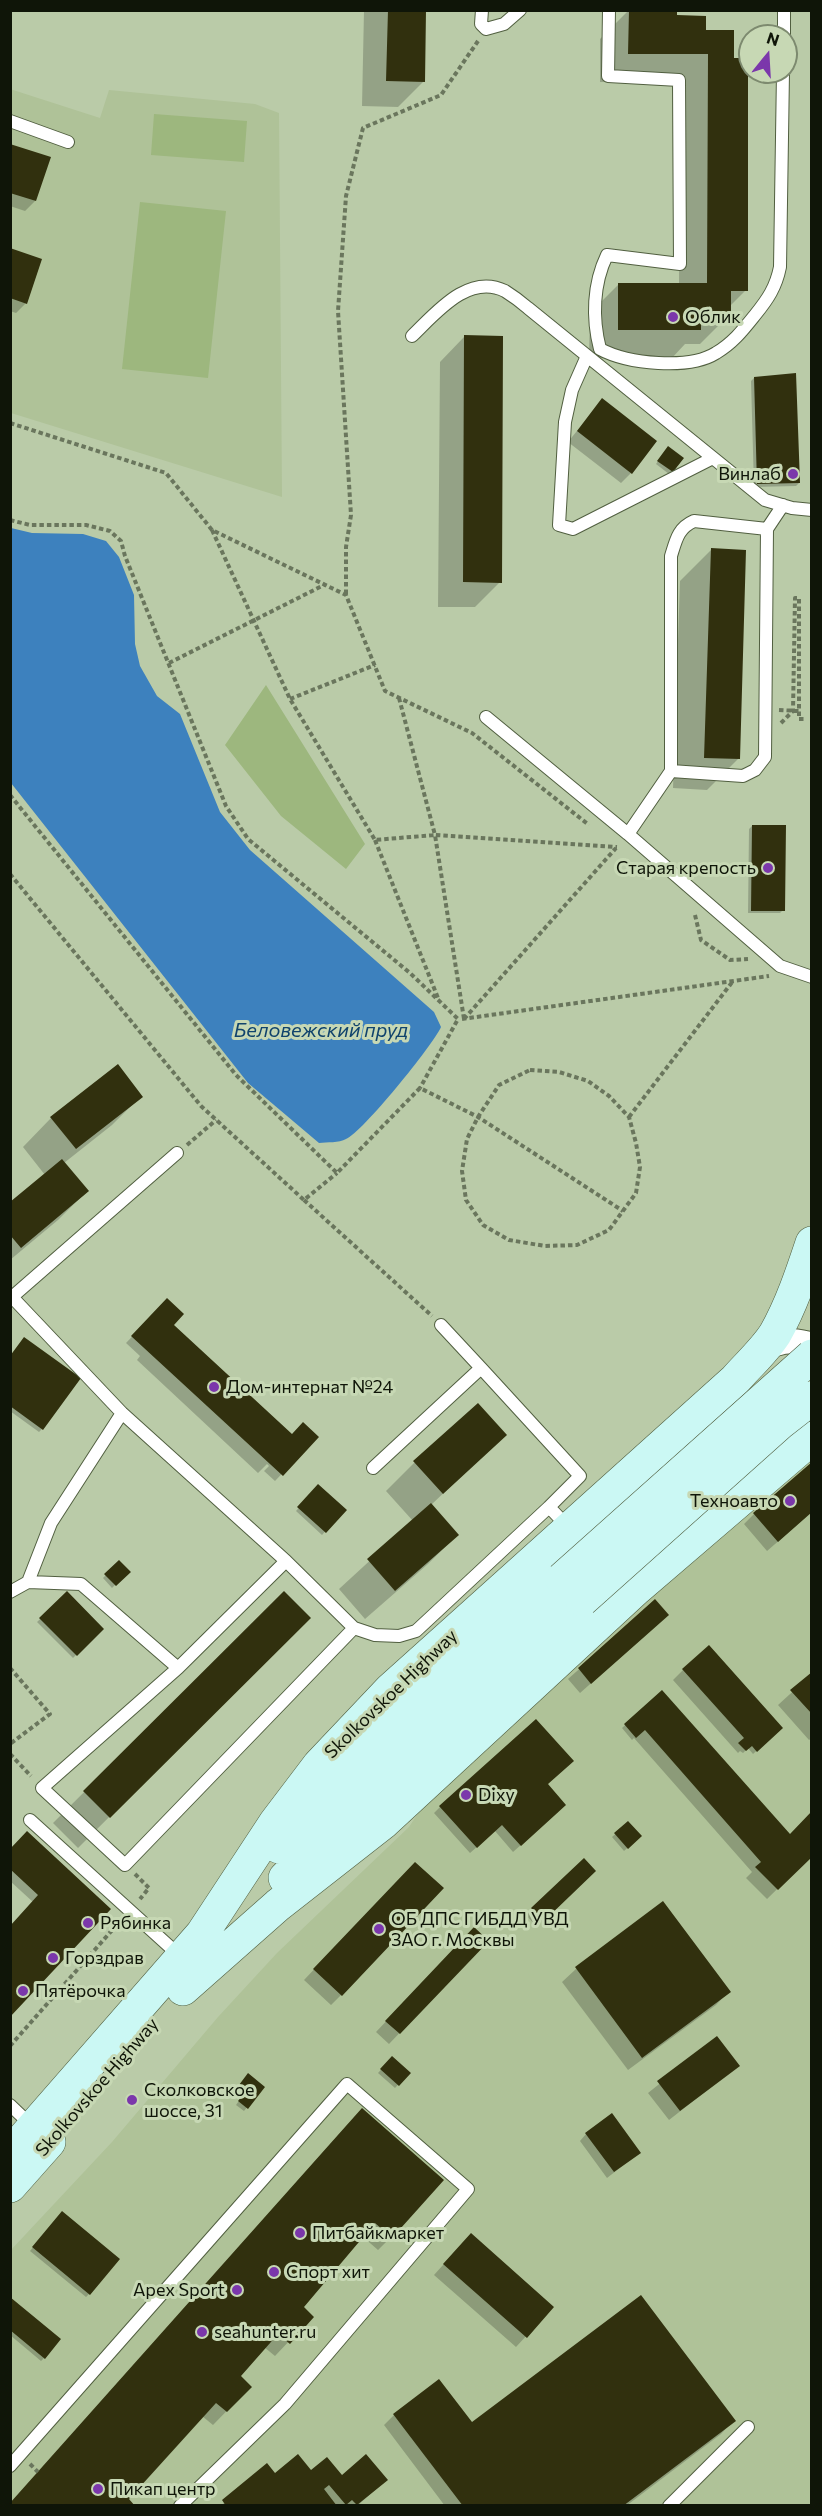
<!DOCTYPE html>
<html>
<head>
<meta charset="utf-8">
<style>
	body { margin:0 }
	#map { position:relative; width:822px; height:2516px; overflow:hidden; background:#bacba8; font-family:Commissioner,sans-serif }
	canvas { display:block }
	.frame { position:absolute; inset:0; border:12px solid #0f1508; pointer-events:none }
	.north { position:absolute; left:738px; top:24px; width:60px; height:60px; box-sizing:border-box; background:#c7d8b4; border:2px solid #7d8a6f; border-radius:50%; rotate:18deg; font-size:16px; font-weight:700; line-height:24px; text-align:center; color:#0f1508 }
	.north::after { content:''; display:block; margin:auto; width:21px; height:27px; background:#7b37ab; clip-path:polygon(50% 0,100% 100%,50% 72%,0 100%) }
</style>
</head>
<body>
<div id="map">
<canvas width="822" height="2516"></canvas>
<div class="frame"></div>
<div class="north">N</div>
</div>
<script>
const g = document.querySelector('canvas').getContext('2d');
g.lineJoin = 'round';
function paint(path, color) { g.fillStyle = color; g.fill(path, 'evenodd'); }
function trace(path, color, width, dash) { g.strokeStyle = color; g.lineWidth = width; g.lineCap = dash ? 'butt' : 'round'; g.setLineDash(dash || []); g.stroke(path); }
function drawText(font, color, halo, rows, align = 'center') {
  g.font = font + ' Commissioner,sans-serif'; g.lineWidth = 6; g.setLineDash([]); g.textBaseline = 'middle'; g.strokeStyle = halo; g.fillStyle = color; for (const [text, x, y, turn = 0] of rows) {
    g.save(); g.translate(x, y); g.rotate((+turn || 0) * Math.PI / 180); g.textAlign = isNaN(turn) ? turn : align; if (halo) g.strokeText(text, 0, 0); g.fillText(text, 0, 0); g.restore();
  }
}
paint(new Path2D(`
	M10,89L100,118L109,90L255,104L279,113L282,497L11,413Z
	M811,1453V2505H11L10,2251L112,2142L218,2017L277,1953L409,1827L440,1780Z`), '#afc298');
paint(new Path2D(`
	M154,114L247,121L244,162L151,155Z
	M140,202L226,211L208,378L122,369Z
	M266,685L365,844L346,869L281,816L225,745Z`), '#9db77e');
paint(new Path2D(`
	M11,528L32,533L83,534L106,541L119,557L134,595L135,644L140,666L157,696L180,714L220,812L250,850L434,1012L441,1027C433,1045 362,1133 346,1139C339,1143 327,1142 319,1143L248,1083L11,783Z`), '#3d81be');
paint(new Path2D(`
	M364,10H425L423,82L398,107L362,106Z
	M629,10H676V17L704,32L732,31L746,290L729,307V315L700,344H685L671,359L589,358L590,313L619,284L679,285L680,82H600V39Z
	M10,145L35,201L25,211L10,206Z
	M10,250L26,303L16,313L10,311Z
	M464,337L500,582L475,607H438L440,362Z
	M754,378L799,483L796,486L754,487L751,381Z
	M602,400L631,473L621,483L568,442Z
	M665,451L672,471L669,474L656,464Z
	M711,550L738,759L707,790L673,788L680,581Z
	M752,826L783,910L780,913H748L749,829Z
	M141,1096L112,1125L64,1163L87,1191L58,1220L10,1260V1204L45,1175L23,1147L51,1118Z
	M167,1300L172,1325L292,1436L317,1437L275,1481L264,1471L269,1466L267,1464L258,1473L137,1360L140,1356L126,1343Z
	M10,1357L42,1429L39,1432L10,1411Z
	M505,1435L431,1505L457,1535L428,1564L365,1619L339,1589L413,1521L386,1491L414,1463Z
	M318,1486L345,1510L322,1535L296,1511Z
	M812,1512L767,1551L744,1524L754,1514Z
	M119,1562L128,1572L112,1588L103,1578Z
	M67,1593L102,1629L73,1658L37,1622Z
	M284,1593L309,1618L78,1848L53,1823Z
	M655,1602L657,1625L580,1693L568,1679Z
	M683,1670L781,1728L753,1754L748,1748L743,1753L740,1751L738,1753L673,1680Z
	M812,1674V1738L809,1740L778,1705Z
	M634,1717L790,1836L812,1855L767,1899L746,1878L752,1872L634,1738L632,1740L622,1728Z
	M546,1785L558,1812L513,1852L495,1831L470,1853L434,1813L440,1807Z
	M628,1823L640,1836L624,1851L612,1837Z
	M10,1850L109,1909L33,1902L10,1881Z
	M584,1860L594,1871L536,1926L526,1915Z
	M405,1874L341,1995L331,2005L304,1980Z
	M663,1903L729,1991L716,2005L628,2070L562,1982L576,1969Z
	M464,1939L487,1941L389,2044L376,2032Z
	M717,2038L738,2066L669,2120L648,2093Z
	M392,2058L409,2073L395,2088L378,2073Z
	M245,2078L263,2087L244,2111L236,2105L241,2098L234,2092Z
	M349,2123L391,2237L378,2250L362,2236L302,2307L312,2317L275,2356L264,2347L238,2376L250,2387L213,2425L202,2416L127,2499L10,2506Z
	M586,2134L639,2153L607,2178L580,2141Z
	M59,2216L89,2294L86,2297L30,2251Z
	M461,2245L552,2308L516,2347L434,2275Z
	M10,2299L44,2358L41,2361L10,2335Z
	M394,2415L471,2426L734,2420L721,2434L626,2506H445L384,2425Z
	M311,2472L386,2480L357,2506H219L275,2475Z`), '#0003');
paint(new Path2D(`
	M388,10H426L425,82L386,81Z
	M629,10H677V15L706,16V30H734V58H748V291H731V316H701V330H618V283H707L708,54H628Z
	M10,144L51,157L36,201L10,193Z
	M10,248L42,259L27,304L10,298Z
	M464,335L503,336L502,583L463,582Z
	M796,373L800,483L757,484L754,377Z
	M602,398L657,441L632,474L577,431Z
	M668,446L684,458L673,472L657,461Z
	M711,548L746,550L740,759L704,758Z
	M752,825H786L785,911H751Z
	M118,1064L143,1097L76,1149L50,1117Z
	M62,1159L89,1191L21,1248L10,1235V1202Z
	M167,1298L184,1314L174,1325L292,1434L303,1422L319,1437L283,1476L131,1336Z
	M24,1337L81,1378L43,1430L10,1406V1356Z
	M478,1403L507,1435L443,1494L413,1461Z
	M812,1462V1512L778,1542L753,1513Z
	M318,1484L347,1510L326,1533L297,1507Z
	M431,1503L459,1535L395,1591L367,1559Z
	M119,1560L131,1572L116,1586L104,1574Z
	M67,1591L104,1629L77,1656L39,1618Z
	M284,1591L311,1618L110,1818L83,1791Z
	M655,1599L669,1615L591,1684L578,1668Z
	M709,1645L783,1728L757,1752L752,1746L746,1751L738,1743L744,1738L682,1669Z
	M812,1672V1714L790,1690Z
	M662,1690L790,1834L812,1811V1857L778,1890L755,1867L761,1862L645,1730L636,1738L624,1724Z
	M536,1719L574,1761L548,1784L566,1805L521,1846L502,1825L477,1848L439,1806Z
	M628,1821L642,1836L628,1849L614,1833Z
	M27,1831L111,1909L10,2017V1926L38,1895L10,1869V1849Z
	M584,1858L596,1871L544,1921L531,1908Z
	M415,1862L444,1888L342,1996L313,1969Z
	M663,1901L731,1992L642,2058L575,1967Z
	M474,1927L489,1941L400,2034L385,2021Z
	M717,2036L740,2066L680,2111L657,2081Z
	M392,2056L411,2073L399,2086L380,2069Z
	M248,2073L265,2087L248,2109L238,2101L243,2095L236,2089Z
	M362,2108L444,2180L392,2238L375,2223L304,2307L314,2317L290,2344L278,2334L241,2376L252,2387L227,2412L216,2403L129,2499L135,2506H10V2503Z
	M612,2113L641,2153L614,2172L585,2133Z
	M62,2211L120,2259L90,2295L32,2247Z
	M471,2233L554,2307L527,2338L443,2264Z
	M641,2295L736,2421L623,2506H463L393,2414L439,2379L472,2422Z
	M10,2297L61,2339L45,2359L10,2330Z
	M298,2454L311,2470L327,2457L342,2475L366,2454L388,2480L357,2505L352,2500L346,2505L329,2485L324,2489L337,2506H226L222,2500L267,2463L275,2473Z`), '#31300e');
const service = new Path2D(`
	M482,10L481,24L486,29L504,24L520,10
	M609,10L608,76L679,80L680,264L607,255C593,284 592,318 600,349C628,364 689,370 716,353C733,343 743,330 755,315C768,299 776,287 780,267L783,72
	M784,36V10
	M10,121L68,142
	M412,336C436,313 468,273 505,291C513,296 521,302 528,308L765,500L792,508L812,510
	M587,356L572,390L565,422L559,525L573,529L713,458
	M767,529L765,757L755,770L743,776L671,771V556C676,540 678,528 694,521L767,529L783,505
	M486,717L628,834L780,966L812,977
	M628,834L671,771
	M177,1153L12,1297L122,1413L286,1561L354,1628L375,1635L399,1636L416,1631L549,1507L569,1528
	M441,1325L481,1368
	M373,1468L481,1368L580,1476L549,1507
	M286,1561L178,1668L42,1788L125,1865L354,1628
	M28,1582L81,1584L178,1668
	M10,1592L28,1582L51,1523L122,1413
	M30,1820L181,1957
	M10,2105L33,2127
	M10,2466L347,2084L468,2189L285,2404L180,2506
	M669,2506L748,2427`);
const minor = new Path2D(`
	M760,1352C776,1341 793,1338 812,1345`);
const secondary = new Path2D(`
	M279,1847L364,1758L562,1579
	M285,1878L388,1777L582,1600
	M183,1989L278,1905L384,1822L636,1589L812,1438
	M10,2154L202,1934L275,1823L319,1765L390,1690L735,1380C748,1365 764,1351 775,1334C791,1306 802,1273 812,1243
	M10,2186L49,2142`);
trace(service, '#515f40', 14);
trace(minor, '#515f40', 26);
trace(secondary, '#515f40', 34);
trace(new Path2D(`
	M10,423L166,473L212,530L346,595L385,691L472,733L589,825
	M10,520L30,525H86L110,531L121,541L125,556L226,806L248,839L410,973L458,1019L420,1088
	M212,530L290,699L375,840L435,835L464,1019
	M346,594V547L351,515L338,311L346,196L363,128L441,95L478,41
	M169,663L326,584
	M399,698L435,835L617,847
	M290,699L375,665
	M779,710L799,711
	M781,723L793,711L795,598H799V719H804
	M10,795L236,1075L337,1173L420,1088L478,1117L623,1211
	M375,840L438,998
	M10,874L201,1106L304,1200L337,1173
	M695,915L701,940L730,960L748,959
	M462,1019L769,976
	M464,1019L616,848
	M530,1070L559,1072L588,1081L609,1096L629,1117L636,1143L640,1167L636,1193L609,1230L577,1245L545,1246L509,1240L483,1225L466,1200L462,1171L467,1139L478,1117L499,1085Z
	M629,1117L733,981
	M187,1145L216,1120
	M304,1200L432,1316
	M10,1668L50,1714L10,1744
	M10,1754L31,1776
	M135,1874L149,1888L140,1899
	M10,2046L121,1920
	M30,2464L38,2472`), '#6a765d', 4, [4.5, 3]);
trace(service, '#fff', 12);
trace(minor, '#fff', 24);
trace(secondary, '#cbf8f4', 33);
const secondaryBridge = new Path2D(`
	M562,1579L812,1356
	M582,1600L780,1423L812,1398`);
trace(secondaryBridge, '#515f40', 34, []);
trace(secondaryBridge, '#cbf8f4', 33);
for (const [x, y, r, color] of [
	[673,317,6,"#7b37ab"],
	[793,474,6,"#7b37ab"],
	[768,868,6,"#7b37ab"],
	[214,1387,6,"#7b37ab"],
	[790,1501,6,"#7b37ab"],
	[466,1795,6,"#7b37ab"],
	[88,1923,6,"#7b37ab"],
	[379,1929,6,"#7b37ab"],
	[53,1958,6,"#7b37ab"],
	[23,1991,6,"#7b37ab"],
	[132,2100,6,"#7b37ab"],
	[300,2233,6,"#7b37ab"],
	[274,2272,6,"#7b37ab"],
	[237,2290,6,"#7b37ab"],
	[202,2332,6,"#7b37ab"],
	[98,2489,6,"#7b37ab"]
]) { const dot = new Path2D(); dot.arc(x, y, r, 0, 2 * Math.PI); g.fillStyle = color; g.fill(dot); trace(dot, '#c7d8b4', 2); }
drawText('18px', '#0f1508', '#c7d8b4', [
	["Облик",685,317],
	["Винлаб",781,474,"right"],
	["Старая крепость",756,868,"right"],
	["Дом-интернат №24",226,1387],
	["Техноавто",778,1501,"right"],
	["Dixy",478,1795],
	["ОБ ДПС ГИБДД УВД",391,1919],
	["ЗАО г. Москвы",391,1940],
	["Рябинка",100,1923],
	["Горздрав",65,1958],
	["Пятёрочка",35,1991],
	["Сколковское",144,2090],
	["шоссе, 31",144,2111],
	["Питбайкмаркет",312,2233],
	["Спорт хит",286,2272],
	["Apex Sport",225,2290,"right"],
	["seahunter.ru",214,2332],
	["Пикап центр",110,2489]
], 'left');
drawText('18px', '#0f1508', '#c7d8b4', [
	["Skolkovskoe Highway",391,1694,-44],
	["Skolkovskoe Highway",97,2087,-49]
]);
drawText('italic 20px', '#10436c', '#c7d8b4', [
	["Беловежский пруд",321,1030]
]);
</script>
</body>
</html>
